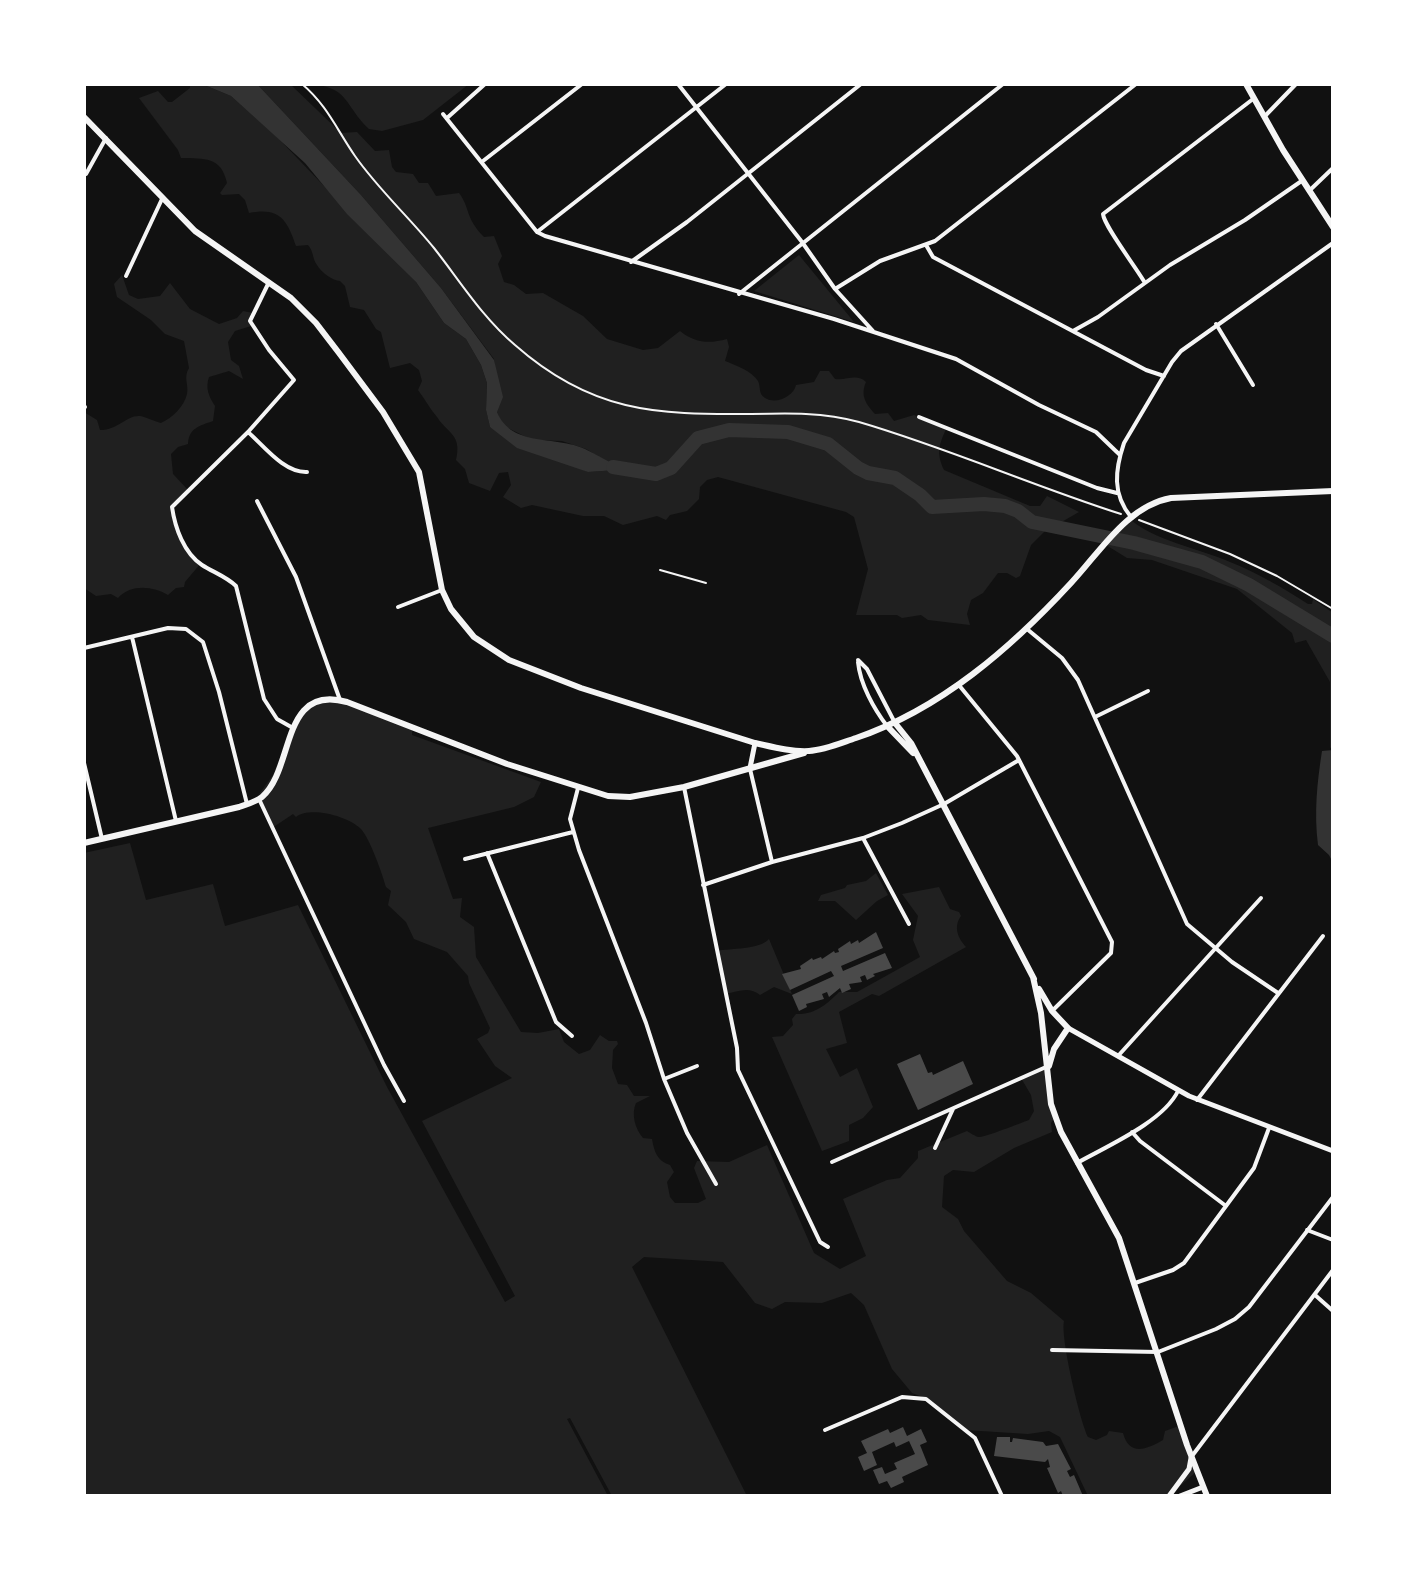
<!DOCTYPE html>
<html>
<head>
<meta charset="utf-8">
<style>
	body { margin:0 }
	#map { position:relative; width:1417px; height:1580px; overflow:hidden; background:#111; font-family:"Roboto Condensed",sans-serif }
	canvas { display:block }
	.frame { position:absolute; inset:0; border:86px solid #fff; pointer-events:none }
</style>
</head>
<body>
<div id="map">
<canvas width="1417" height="1580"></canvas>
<div class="frame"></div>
</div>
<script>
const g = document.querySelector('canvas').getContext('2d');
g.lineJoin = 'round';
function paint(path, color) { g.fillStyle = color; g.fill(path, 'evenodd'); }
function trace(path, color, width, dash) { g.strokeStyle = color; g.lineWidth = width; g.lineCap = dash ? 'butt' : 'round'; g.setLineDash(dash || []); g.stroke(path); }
paint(new Path2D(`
	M190,84H202L231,96L277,137L416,282L444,323L466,339L481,365L487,383L486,410L490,427L588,472L628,469L609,463L586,449L562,441L532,440L502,425L497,412L494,359L441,288L361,195L257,84H290L341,133L357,132L375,151L389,150L392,167L396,172L413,174L419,183H428L436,196L459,193C470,207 465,218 484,237L494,236L502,256L498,264L504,282L514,285L526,294L543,293L583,316L607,339L643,350L658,348L680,331C695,343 709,344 727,339L729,347L725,361C735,365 752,371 758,381C761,387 758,394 765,398C776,405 794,396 796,385L814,382L820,371H829L835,379C846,381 857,373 866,382C860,396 866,404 875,414L888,413L894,421L914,415L946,429C939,445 936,453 944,470L1030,506H1040L1047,496L1079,512L1044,532L1031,545L1020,576L1016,578L1007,573H998L983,593L971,600L967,614L970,625L928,620L921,615L902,618L897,615H856L868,569L854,517L846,512L718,477L707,480L700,487L699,499L687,511L670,515L666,520L657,516L623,525L604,516H583L532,505L521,508L503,497L511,485L508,472L499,473L490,491L469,483L465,469L456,460C462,434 448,434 437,417C430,409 425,399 418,390L422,381L419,370L410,363L390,368L381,332L376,329L364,310L350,307L345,286L340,281C333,281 321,272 317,265C312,258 314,252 308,245L296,246C287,219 279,207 249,213L245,200L239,194L222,195L220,193L227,183C221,156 205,159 181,158L178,150L139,98L158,91L168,102H172L190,88Z
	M308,84H469L423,120L382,131L369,129C344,106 350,86 308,84Z
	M799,255L854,322L754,291Z
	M122,275L129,295L138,299L160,296L170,283L190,309L219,324L237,318L243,311L253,313L251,326L235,331L228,342L231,360L239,366L243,379L229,371L209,377C205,388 209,397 215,406L213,421C199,426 189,428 188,444L178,447L171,454L173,474L188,490L173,508L185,547L201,563L185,582L184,587L176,588L168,595C154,587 132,583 118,598L111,594L96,596L84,588V412L97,420L100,430C119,430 126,415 140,416C146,417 154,421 161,423C172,418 184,407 187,394C189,384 183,378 189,368L184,341L165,334L151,320L117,297L114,284Z
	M1127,517C1156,542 1196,547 1230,562C1258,573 1283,588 1308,604H1312L1313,599L1333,613V747L1330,748V682L1306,640L1295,643L1292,633L1237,589L1152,560L1127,558L1106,545L1110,535Z
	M338,699L412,727V735L541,782L534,797L514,807L428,828L453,899L462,898L460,917L474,927L476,957L521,1032L538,1033L559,1029L564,1042L579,1054L590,1050L600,1035L609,1041H617L618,1044L613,1050L612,1068L618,1084L627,1085L634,1096H650L636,1103C631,1114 635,1129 643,1138L652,1139C654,1151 657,1161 670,1165L674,1172L667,1182L670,1197L675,1203H698L706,1199L694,1168L697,1161L729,1162L767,1145L814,1253L840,1269L866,1256L843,1199L887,1180L900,1178L918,1158V1151L967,1131C968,1132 977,1137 978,1137C984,1138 1020,1123 1029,1120L1034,1111L1031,1095L1021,1078L1044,1068L1055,1117L1051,1123L1052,1132L1014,1148L974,1172L953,1170L944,1176L942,1207L958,1219L964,1231L1007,1281L1031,1293L1064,1321C1060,1337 1080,1421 1088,1437L1096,1440L1107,1435L1109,1431L1123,1433C1129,1456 1146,1450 1163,1440L1165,1431L1179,1426L1197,1471L1169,1496H1088L1060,1437L1049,1431L1028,1434L965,1430L928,1399L912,1393L892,1369L864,1305L851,1293L822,1303L785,1302L772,1309L755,1303L723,1262L644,1257L632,1267L747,1496H612L570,1418L567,1419L608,1496H84V853L130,843L146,900L213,884L225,926L298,905L387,1087L505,1302L515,1296L422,1121L512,1078L495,1066L477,1039L488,1033L490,1028L469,983L468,976L447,952L414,939L406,922L388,905L391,891L386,887C382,873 370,839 361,829C348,816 310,806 296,817L293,814L272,828L257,797L273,775L291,730L307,707Z
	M876,873L888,895L877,901L856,920L835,901H818L821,895L845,888L847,885L866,881Z
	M939,887L950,909L959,912L961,916C953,927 958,938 966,947L879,996L872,994L839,1012L847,1043L826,1049L840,1077L857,1068L873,1107L863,1118L849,1125V1141L822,1151L772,1037L783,1036L793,1025L792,1019L796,1014C815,1015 827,1004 839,992H857L920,957L913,940L918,916L902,894Z
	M769,939L792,994L774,987L760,995C750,986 738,991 725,994L716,951C732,948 759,950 769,939Z`), '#202020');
paint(new Path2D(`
	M202,84H257L361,195L441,288L494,360L503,397L497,412C512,448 555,435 585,449C604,458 609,464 631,469L588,472L517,448L490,427L486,410L487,383L481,365L466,339L444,323L416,282L347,214L305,163L231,96Z
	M1333,750V863L1329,855L1318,845C1314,813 1317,783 1322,751Z`), '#333');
trace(new Path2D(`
	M613,467L656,474L671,468L698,438L729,430L788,432L828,444L858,468L868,473L895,478L920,495L932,507L984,504L1005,506L1018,511L1032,522L1134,543L1202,562L1249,585L1333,636`), '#333', 14);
paint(new Path2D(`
	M876,932L883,948L841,966L843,971L885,953L892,968L873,974L875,976L867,980L865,975L860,977L862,982L849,984L851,989L842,993L840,988L829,997L827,992L822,994L824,999L806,1004L807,1007L799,1011L792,995L834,976L831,971L790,990L782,974L801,969L800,966L812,958L813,960L821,957L822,959L834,951L835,953L839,952L838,949L850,941L851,944L858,940L859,943Z
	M920,1054L928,1073L932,1072L933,1075L963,1061L973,1084L918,1110L897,1064Z
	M903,1427L907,1436L921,1429L927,1442L920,1445L928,1465L902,1477L904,1482L891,1488L887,1481L879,1484L873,1470L882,1467L885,1474L897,1469L894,1463L915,1454L909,1441L896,1447L894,1442L872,1452L877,1465L864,1471L858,1457L867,1453L861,1441L888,1429L890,1433Z
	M997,1437H1010V1442H1012L1013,1438L1043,1442L1046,1446L1058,1444L1071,1469L1067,1471L1070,1477L1074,1475L1083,1496H1063L1061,1491L1058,1493L1047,1468L1050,1467L1048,1459L1045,1462L994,1456Z`), '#4a4a4a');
trace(new Path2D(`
	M302,84C327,105 337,130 355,156C378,189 409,217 434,248C460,281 482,317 515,345C591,412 655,415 751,414C788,413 824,412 859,422C948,448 1033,486 1121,514
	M1139,520L1230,554L1277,576L1333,609`), '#f5f5f5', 2);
trace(new Path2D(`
	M660,570L706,583`), '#f5f5f5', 2);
trace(new Path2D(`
	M678,84L802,242L835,289L873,331
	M443,114L537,232L545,236L834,319L956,359L1039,405L1096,432L1120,455
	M1265,116L1296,84
	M447,118L485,84
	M483,161L582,84
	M86,174L106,138
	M1309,191L1333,168
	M537,232L726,84
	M926,245L933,257L1146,370L1164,376
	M631,262L687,222L861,84
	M126,276L162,199
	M269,282L250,321L269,350L294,380L248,432L172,507C175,528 184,553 202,565C213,572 227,577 236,586L264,699L277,719L293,728
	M1145,283C1136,267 1104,226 1103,214L1253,99
	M835,289L880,261L935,241L1136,84
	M739,294L1003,84
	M1216,324L1253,385
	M1073,331L1098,317L1170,265L1245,220L1303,180
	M84,406L85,407
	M919,417L1097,488L1117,493
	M248,432C264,446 284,473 307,472
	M257,501L296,577L340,700
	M1131,517C1112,494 1115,470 1124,443L1172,362L1181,351L1333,243
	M398,607L442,590
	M1027,629L1062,658L1078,680L1187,924L1232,962L1278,993
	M132,637L176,821
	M84,648L168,628L186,629L203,642L219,692L247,804
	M858,660L867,669L894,721
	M858,662C860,684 874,709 887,726
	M958,684L1017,756L1112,942L1111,953L1052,1011
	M1095,717L1148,691
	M84,763L102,839
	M750,769L772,862
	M684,787L737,1048L738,1070L820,1242L828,1247
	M578,788L570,819L579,850L646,1023L664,1079L687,1133L716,1184
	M259,799L384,1065L404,1101
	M863,838L909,924
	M487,853L556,1022L572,1036
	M465,859L573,832
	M703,885L772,862L863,838L902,823L944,804L1019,760
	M1118,1056L1261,898
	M664,1079L697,1066
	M1197,1100L1323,936
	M1132,1132L1140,1141L1226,1206
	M935,1148L953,1109
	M832,1162L1046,1067
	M1077,1163C1107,1146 1163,1122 1178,1091
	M1307,1230L1333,1240
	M1135,1283L1173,1270L1184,1263L1254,1168L1269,1128
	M1315,1295L1333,1311
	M1052,1350L1158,1352L1216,1329L1235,1319L1249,1307L1333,1197
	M825,1430L902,1397L926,1399L975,1438L1002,1496
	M1192,1456L1333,1270`), '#f5f5f5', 4);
trace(new Path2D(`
	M750,768L755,743
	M1068,1028L1189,1096L1333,1151
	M1169,1496L1189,1469L1191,1458
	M1180,1496L1203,1487`), '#f5f5f5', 5);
trace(new Path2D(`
	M1246,84L1283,150L1333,227
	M84,117L195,231L291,298L316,323L339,353L383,412L419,472L442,590L451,609L474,637L509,660L581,688L755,743C773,747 791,752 809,751C825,750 841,743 856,738C941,709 1011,648 1071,583C1100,552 1127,506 1171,498L1333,491
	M895,723L911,743L1034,979
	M888,727L913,753
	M84,843L239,807C247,804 256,802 262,797C295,769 280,683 347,702L507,764L608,796L630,797L684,787L804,753
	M1033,977L1041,1013L1051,1104L1061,1132L1119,1238L1187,1445L1207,1496
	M1039,989L1052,1011L1068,1028L1054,1049L1049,1066`), '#f5f5f5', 6);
</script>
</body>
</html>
